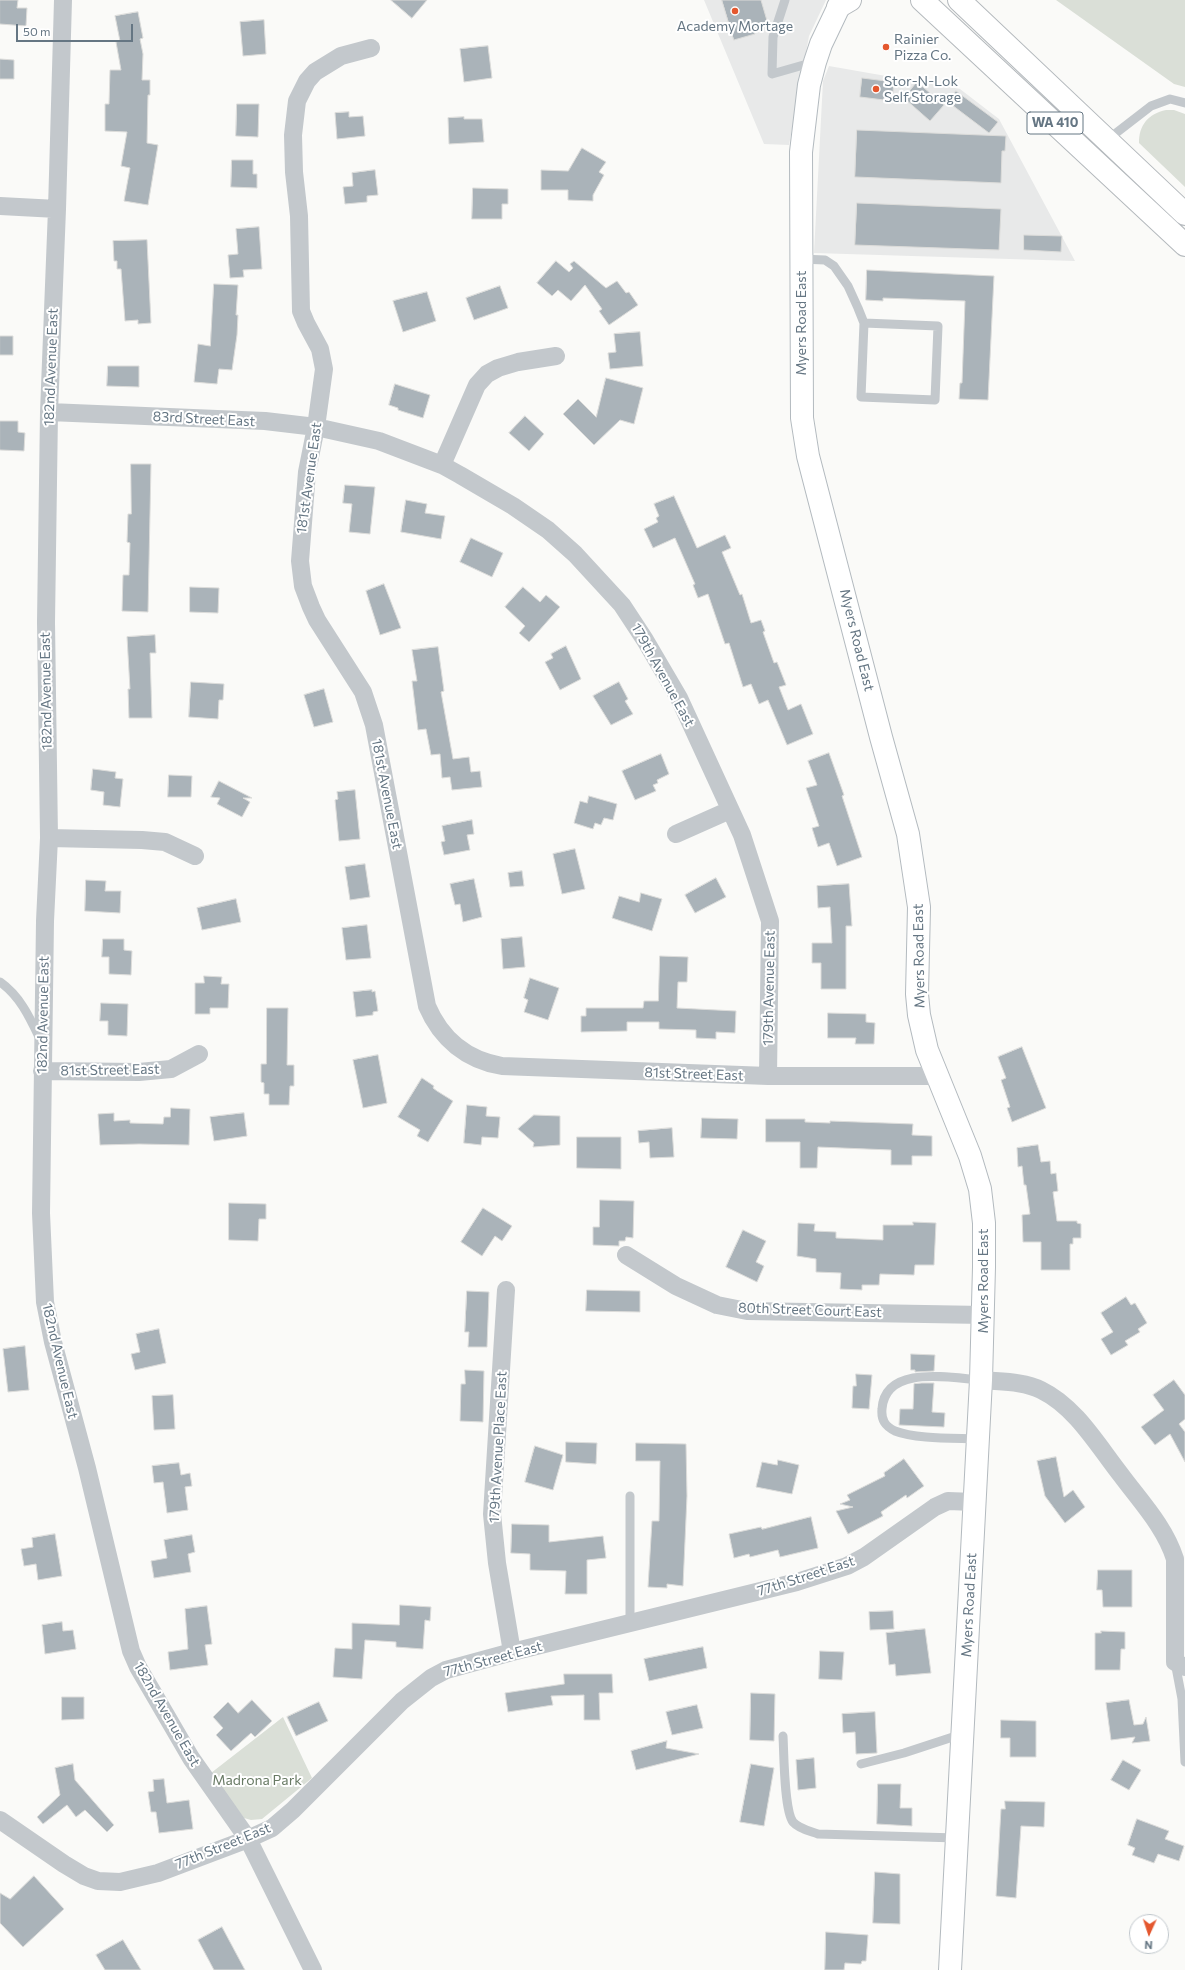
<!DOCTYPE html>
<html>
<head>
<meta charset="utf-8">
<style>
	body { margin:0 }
	#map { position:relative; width:1185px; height:1970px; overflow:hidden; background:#fafaf8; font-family:Commissioner,sans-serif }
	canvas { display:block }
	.north { position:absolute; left:1129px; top:1914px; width:40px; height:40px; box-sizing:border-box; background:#fff; border:1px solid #c1c8cd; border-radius:50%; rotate:183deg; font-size:11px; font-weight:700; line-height:16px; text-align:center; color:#657683 }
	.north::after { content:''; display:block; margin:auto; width:14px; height:18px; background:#e4572e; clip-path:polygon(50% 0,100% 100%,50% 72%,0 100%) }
	.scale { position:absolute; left:16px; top:24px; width:117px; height:18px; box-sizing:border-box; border:2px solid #657683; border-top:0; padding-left:5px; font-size:12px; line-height:14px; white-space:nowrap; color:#657683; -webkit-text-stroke:3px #fff; paint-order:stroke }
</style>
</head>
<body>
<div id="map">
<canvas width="1185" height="1970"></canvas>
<div class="north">N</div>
<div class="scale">50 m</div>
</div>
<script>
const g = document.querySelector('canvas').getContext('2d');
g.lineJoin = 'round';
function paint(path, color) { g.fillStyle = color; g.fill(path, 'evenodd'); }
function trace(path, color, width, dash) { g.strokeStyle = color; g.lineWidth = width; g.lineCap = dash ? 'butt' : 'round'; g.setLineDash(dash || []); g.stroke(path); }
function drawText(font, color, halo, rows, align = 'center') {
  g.font = font + ' Commissioner,sans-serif'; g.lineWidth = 4; g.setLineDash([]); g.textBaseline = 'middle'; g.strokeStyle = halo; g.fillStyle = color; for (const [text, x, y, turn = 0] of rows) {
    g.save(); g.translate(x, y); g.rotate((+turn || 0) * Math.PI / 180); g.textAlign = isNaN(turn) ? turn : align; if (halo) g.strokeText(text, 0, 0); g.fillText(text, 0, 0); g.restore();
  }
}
paint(new Path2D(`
	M704,0H826L809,36L789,145L764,144Z
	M829,66L960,89L999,119L1075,261L814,253L823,81Z`), '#e8e9e9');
paint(new Path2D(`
	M1056,0H1185V87L1174,84Z
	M1166,110H1174L1185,114V187L1139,143C1139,125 1148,114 1166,110Z
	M283,1717L312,1778L262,1819L251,1820L244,1818L211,1773Z`), '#dadfd7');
const building = new Path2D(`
	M0,0H18L17,8H27L26,26L0,24Z
	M391,0H427L412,18Z
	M722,0H761L768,24L753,29L755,34L734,40Z
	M138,12L143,38L140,39L143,54L142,80H150V95H148L147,143L158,145L148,205L124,201L130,168L121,166L127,132L105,131V104H109L110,70H121L116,42L120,41L115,16Z
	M264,20L266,54L243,56L240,22Z
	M488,46L492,78L464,82L460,49Z
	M0,59L14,60V79H0Z
	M862,78L894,82L892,101L860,97Z
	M917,82L944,105L930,121L904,98Z
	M956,91L998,122L989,133L948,102Z
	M237,104H259L258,137L236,136Z
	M349,112V117L363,116L365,136L337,139L335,113Z
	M464,117V119H482L484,142L449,144L448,118Z
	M857,130L1006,136L1005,151H1002L1001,183L855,177Z
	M582,148L606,162L599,172L604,175L593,195V201L568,200V190H541V170L568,171Z
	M232,160H253V174H257V188L231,187Z
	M375,170L378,195L367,196V202L345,204L343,187L353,186L352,173Z
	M473,188L508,189V204H502V219H472Z
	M857,203L1001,209L999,250L855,245Z
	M259,227L262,269L243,270L244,277L230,278L228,255L238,254L236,229Z
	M1024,235L1062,236L1061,252L1024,250Z
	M147,240L151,323L138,324V320L125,321L121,269H117V261H114L113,241Z
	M556,261L569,272L573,268L570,264L574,261L606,288L617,281L626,293L629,292L638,305L609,325L599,311L602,309L585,285L571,301L558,290L552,296L537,283Z
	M867,270L994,276L988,400L959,399L960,383H962L965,301L883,298V301L866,300Z
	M214,284L238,285L236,315H238L237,335L232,370L219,369L217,384L194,382L198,344L210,346Z
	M500,286L508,308L474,320L466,298Z
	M427,292L436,321L403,332L393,301Z
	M640,332L643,366L610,369L608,353L616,352L614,334Z
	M0,336H13V355H0Z
	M108,366H139V387L107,386Z
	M606,378L643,388L634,424L620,420L594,445L563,414L578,399L596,417Z
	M395,384L430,395L423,418L398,410V408L389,405Z
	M525,416L544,434L529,451L509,433Z
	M0,421H18V432L25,433L24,451L0,450Z
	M131,464H151L148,612L122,611L123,575H129L130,543L127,542L128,514H131Z
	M345,485L375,487L370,534L349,532L352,504L343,503Z
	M674,496L697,548L725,535L731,548L722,552L740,595L742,594L751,623L761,620L765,631L763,632L774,663L777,662L786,685L779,687L788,710L801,704L813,734L787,745L768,700L759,704L751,684L743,687L729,643L725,644L708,594L698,598L693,585L695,584L675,538L653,548L644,529L658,522L656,518L659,516L654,504Z
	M406,500L427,504L425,513L445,516L441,539L401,532Z
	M471,538L503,553L492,577L460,562Z
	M384,584L401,628L380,635L366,591Z
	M190,587L219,588L218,613L190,612Z
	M523,587L540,602L546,595L560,607L529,642L519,633L525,626L505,607Z
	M155,635L156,653H150L152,718H129L128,689H130L127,637Z
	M566,646L581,679L560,690L545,662L553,658L551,654Z
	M438,647L444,691L441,692L453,759L469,757L471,772L480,771L482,787L452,790L450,777L442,778L440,754L431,755L426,729L418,730L412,681H417L412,650Z
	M191,682L224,684L223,700H219L218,719L189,717Z
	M619,682L628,699L625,701L633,714L611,725L593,696Z
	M324,689L333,722L314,727L304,695Z
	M829,753L844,795L842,796L862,857L837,866L829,843L818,847L812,828L819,826L806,788L817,785L808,761Z
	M661,754L669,774L657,780L658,783L653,785L656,791L635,800L622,771Z
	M93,769L116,772L115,778L123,779L120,807L103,805L104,792L91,790Z
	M169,775L192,776L191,797H168Z
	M219,781L252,798H243L250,802L242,817L217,804L220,798L211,797Z
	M355,790L360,839L339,841L335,800L338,799L337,792Z
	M589,796L617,804L613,820L604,818L601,825L595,823L593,829L574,823L580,801L587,803Z
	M472,820L474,834L467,835L470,850L444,855L441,842L445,841L442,826Z
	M575,849L585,889L562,894L553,854Z
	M365,864L370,897L350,900L345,867Z
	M522,871L524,886L510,887L508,873Z
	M716,878L726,897L695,913L685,895Z
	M474,879L482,917L463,922L460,904L455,905L450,884Z
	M86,880L106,881L105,891H121L120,913L85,911Z
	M849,884L852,926H846V989H821V963H812V943H832L830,907L818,908L817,886Z
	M641,893L662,899L652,931L612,918L619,896L639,902Z
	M236,899L241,922L202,930L197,908Z
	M367,925L371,958L346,960L342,928Z
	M522,937L525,967L503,969L501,939Z
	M103,939H124V950L132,951L131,975L109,974V957H102Z
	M660,956L688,957L687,982H678L677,1008L736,1011L735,1033L716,1032V1039L696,1038V1030L659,1029V1022H627V1031L581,1032V1016H586V1008H643L644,1001H658Z
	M204,976L222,977L221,984H229L228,1008H210V1014H195V983H204Z
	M530,978L559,988L548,1020L524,1012L528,1000L524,998Z
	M372,990V992L375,991L378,1011L373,1012V1015L356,1017L353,992Z
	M101,1003L128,1004L127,1036L108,1035V1021H100Z
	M267,1008H288L287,1065H294V1086H290L289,1105H269V1094H264V1083L261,1082V1064H266Z
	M828,1013L866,1014V1022L875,1023L874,1044H855L856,1038H828Z
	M1022,1047L1046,1108L1012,1122L1007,1108L1010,1107L1001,1080L1006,1078L998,1057Z
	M378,1055L387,1103L363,1108L353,1060Z
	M422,1078L434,1086L433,1088L437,1091L453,1101L428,1142L417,1136L420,1130L398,1117Z
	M467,1105L487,1107L486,1116L500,1117L498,1138L482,1137L481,1145L464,1143Z
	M171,1108L190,1109L189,1145L139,1144L100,1145L98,1114L114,1113V1121L130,1120V1123L163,1124L164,1117H170Z
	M244,1113L247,1136L214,1141L210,1117Z
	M534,1115L560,1116V1145L533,1147L534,1143L518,1129Z
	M702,1118L738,1119L737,1139L701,1138Z
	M766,1119H805V1122L830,1123V1121L913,1124L912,1135L932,1136V1156H912V1165H891V1150L818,1147L817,1168H800V1142H766Z
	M672,1128L674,1157L650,1158L649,1142L639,1143L638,1131Z
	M577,1137H621V1169L577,1168Z
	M1038,1145L1041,1162L1050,1161L1051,1174L1056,1173L1058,1191L1053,1192L1057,1221H1077V1223L1081,1224V1238H1073V1244H1070V1270H1041V1242H1023L1022,1215L1030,1214L1026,1185H1024L1022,1166L1018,1167L1017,1148Z
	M600,1200L634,1201L633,1238L626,1237L625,1241H619V1246L593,1245V1227H599Z
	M229,1203L266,1204V1219H259L258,1241L229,1240Z
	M483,1208L512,1226L502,1241L495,1236L482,1256L461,1242Z
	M913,1222L936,1223L934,1265H915L914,1275L880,1274L879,1285H862V1290L840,1289L841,1273L816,1272V1259L797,1256L798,1223L815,1224L814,1231L836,1232V1238L883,1240V1225H913Z
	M743,1230L766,1241L756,1262L764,1266L757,1282L726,1267Z
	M587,1290L640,1291V1312L586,1311Z
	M467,1291L489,1292L487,1347H468L469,1332H465Z
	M1126,1297L1131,1305L1135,1303L1147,1323L1138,1329L1140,1332L1125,1341L1128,1345L1111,1355L1101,1339L1113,1332L1101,1313Z
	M159,1329L166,1363L135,1370L131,1354L140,1352L136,1334Z
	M25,1346L29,1390L8,1392L3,1349Z
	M911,1354L935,1355L934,1371L915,1372V1370H911Z
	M465,1370L484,1371L483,1422L460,1421L461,1384H465Z
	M856,1374L872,1375L869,1409L852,1408L853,1386H856Z
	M1174,1380L1185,1395V1419L1179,1424L1185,1432V1462L1170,1434L1155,1445L1141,1427L1164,1410L1153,1395Z
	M922,1383H934L932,1412L945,1413L944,1427L899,1425L900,1409H913L914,1384Z
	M173,1395L175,1429L154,1430L152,1396Z
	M566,1442L597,1443L596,1464L566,1462Z
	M636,1443L686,1444L687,1496L683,1586L667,1584V1588L648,1587L652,1521H659L660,1461H636Z
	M535,1446L563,1455L553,1490L525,1482Z
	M1056,1457L1064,1497L1073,1490L1085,1507L1065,1523L1045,1496L1037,1461Z
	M904,1459L924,1486L907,1498L906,1495L881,1512L883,1516L848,1534L836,1511L853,1507L840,1504L850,1500L847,1495L885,1476L884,1473Z
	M778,1460L799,1465L792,1494L756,1487L762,1462L777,1465Z
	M179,1463L181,1475L190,1473L192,1486L185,1487L188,1510L167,1513L163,1482L154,1483L152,1466Z
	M811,1517L818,1548L780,1557L778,1550L750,1557L749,1554L734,1558L729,1534L761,1527L762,1529Z
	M512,1524L549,1525V1542L603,1536L606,1558L587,1560V1594H565L566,1571L530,1570V1554L511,1553Z
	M55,1534L62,1576L38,1580L36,1564L24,1566L21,1549L33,1547L32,1538Z
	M192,1535L195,1552L188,1554L191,1572L154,1578L151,1561L167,1558L164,1540Z
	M1098,1570H1132V1607H1103L1102,1590H1097Z
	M400,1605L431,1607L430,1621L425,1620L423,1649L396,1647V1642L365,1640L362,1679L333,1677L335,1648L352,1649V1623L399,1625Z
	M207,1606L212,1644L205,1645L208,1665L170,1670L168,1652L188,1649L185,1609Z
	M893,1611L894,1629L870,1630L869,1612Z
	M62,1622L63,1631L73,1630L76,1649L45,1654L42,1625Z
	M925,1629L931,1673L896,1676L895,1664L889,1665L886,1633Z
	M1101,1631L1125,1632V1649H1121L1120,1670H1095V1633H1101Z
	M703,1647L707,1668L649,1681L644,1659Z
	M820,1651L844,1652L842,1680L819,1679Z
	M564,1674H612L613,1693H599L600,1720H584V1695L551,1696L553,1705L508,1712L505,1693L564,1684Z
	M751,1693L775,1694L774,1741L750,1740Z
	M62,1697H84V1719L62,1720Z
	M252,1700L272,1721L255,1737L251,1733L231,1751L216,1735L223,1728L213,1717L228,1702L238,1713Z
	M1129,1700L1134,1725L1143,1724L1146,1717L1150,1741L1132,1743L1135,1737L1111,1740L1106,1703Z
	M319,1702L328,1721L296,1736L287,1717Z
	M697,1705L703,1728L672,1735L666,1712Z
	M875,1712L877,1753L856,1754L855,1732L843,1733L842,1714Z
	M1001,1720L1036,1721V1757H1010V1738H1001Z
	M667,1741L666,1748L699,1754L636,1770L631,1751Z
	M814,1758L816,1788L798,1790L796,1760Z
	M1123,1760L1141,1770L1129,1790L1111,1780Z
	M73,1764L75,1780L114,1825L107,1832L85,1810L76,1817L67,1805L43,1824L37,1817L60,1795L55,1768Z
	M751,1764L774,1768L764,1826L740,1822Z
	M164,1779L167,1803L189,1800L193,1829L159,1833L156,1812H151L148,1792L154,1791L153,1780Z
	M878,1784H901L900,1808H912V1826L877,1824Z
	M1005,1801L1045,1802L1044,1827L1021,1826L1016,1898L996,1896L1001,1809H1005Z
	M1137,1819L1169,1831L1165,1839L1184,1846L1179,1861L1158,1854L1154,1863L1132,1855L1135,1848L1128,1845Z
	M875,1872L900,1874V1924L873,1923Z
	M34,1876L64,1909L23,1947L0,1923V1893L10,1899Z
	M222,1927L245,1970H214L198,1940Z
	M826,1932L868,1935L866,1961H862L861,1964L845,1963L844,1970H825Z
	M123,1940L141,1970H105L96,1955Z`);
paint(building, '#aab3b9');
trace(building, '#dcdcda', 1);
const secondary = new Path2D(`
	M842,0L821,44L815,62L809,85L801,152L802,418L808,456L881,737L908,834L919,907L917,994L919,1015L927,1050L970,1156L980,1189L984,1223V1267L981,1380L950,1970`);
const highway = new Path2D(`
	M922,0L1185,245
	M959,0L1185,214
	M838,7L850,0`);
trace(secondary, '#b3babf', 24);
trace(highway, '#b4b9bd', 24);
trace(new Path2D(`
	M785,0L773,37L772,74L814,62
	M1107,140L1151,106L1170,99L1185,103
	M801,259L825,260L834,266L848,286L858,308L864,323L861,397L935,400L938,326L864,323
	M0,982C20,996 30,1018 40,1039
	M977,1439C955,1438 915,1439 895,1431C885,1426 881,1420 882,1409C885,1364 951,1378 981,1380
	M630,1496V1624
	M1175,1662L1182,1699L1185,1762
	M783,1736C784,1753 784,1810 793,1822C799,1829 810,1831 818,1834L957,1838
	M861,1764L904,1753L962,1734`), '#c3c8cc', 9);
trace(new Path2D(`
	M63,0L57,209L49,412L46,622L49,838L45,921L41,1213L45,1302L53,1342L87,1468L131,1651L138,1667L191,1758L248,1839L313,1970
	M371,48L341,56L315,72L307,81L297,101L293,135L294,172L299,216L301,311L306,323L320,349L324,369L316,427L307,472L300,561L303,586L311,607L317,620L363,692L374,725L427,1006C441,1039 467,1060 502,1066L768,1076H938
	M0,206L57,209
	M49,412L265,421L316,427L379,441L442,465L460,475L513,506L548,530L575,554L622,605L645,640L679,698L742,835L770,921L768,1076
	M442,465L477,385L487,374L498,368L518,362L556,356
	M676,834L730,810
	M49,838L142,840L165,842L195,856
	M42,1071L139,1072L171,1069L199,1054
	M626,1255L676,1286L717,1305L747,1311L984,1315
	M506,1290L492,1514L497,1563L512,1652
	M981,1380C1000,1382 1023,1381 1041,1390C1076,1407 1098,1446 1121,1475C1141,1502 1165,1527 1175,1559V1662L1185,1667
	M0,1820L64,1864L84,1876L98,1881L120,1882L158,1873L248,1839L272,1828L293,1810L402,1701L431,1678L446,1670L512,1652L797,1582L847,1566L864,1557L935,1507L948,1501L974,1502`), '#c3c8cc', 18);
trace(secondary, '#fff', 22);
trace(highway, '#fff', 22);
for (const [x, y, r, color] of [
	[735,11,4,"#e4572e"],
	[886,47,4,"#e4572e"],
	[876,89,4,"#e4572e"]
]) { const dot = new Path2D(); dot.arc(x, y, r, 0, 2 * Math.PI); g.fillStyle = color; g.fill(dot); trace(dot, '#fff', 1.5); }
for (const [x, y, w] of [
	[1055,123,56]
]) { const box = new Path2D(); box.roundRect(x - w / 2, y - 11, w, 22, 3); g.fillStyle = '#fff'; g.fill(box); trace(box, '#657683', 1); }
drawText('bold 13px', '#657683', null, [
	["WA 410",1055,123]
]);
drawText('14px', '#657683', '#fff', [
	["Academy Mortage",735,26,"center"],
	["Rainier",894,39],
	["Pizza Co.",894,55],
	["Stor-N-Lok",884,81],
	["Self Storage",884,97]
], 'left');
drawText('14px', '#657683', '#fff', [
	["Myers Road East",801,323,-90],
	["182nd Avenue East",51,367,-88],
	["83rd Street East",204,419,3],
	["181st Avenue East",309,478,-82],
	["Myers Road East",857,640,76],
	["179th Avenue East",663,675,61],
	["182nd Avenue East",46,691,-91],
	["181st Avenue East",387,794,79],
	["Myers Road East",919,956,-91],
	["179th Avenue East",769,988,-89],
	["182nd Avenue East",43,1015,-89],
	["81st Street East",110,1070,-1],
	["81st Street East",694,1074,2],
	["Myers Road East",983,1281,-90],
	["80th Street Court East",810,1310,2],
	["182nd Avenue East",60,1361,77],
	["179th Avenue Place East",498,1447,-87],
	["77th Street East",806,1576,-18],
	["Myers Road East",969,1605,-87],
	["77th Street East",493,1659,-15],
	["182nd Avenue East",167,1714,60],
	["77th Street East",223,1846,-22]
]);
drawText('14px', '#687a64', '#fff', [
	["Madrona Park",257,1780]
]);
</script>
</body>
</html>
